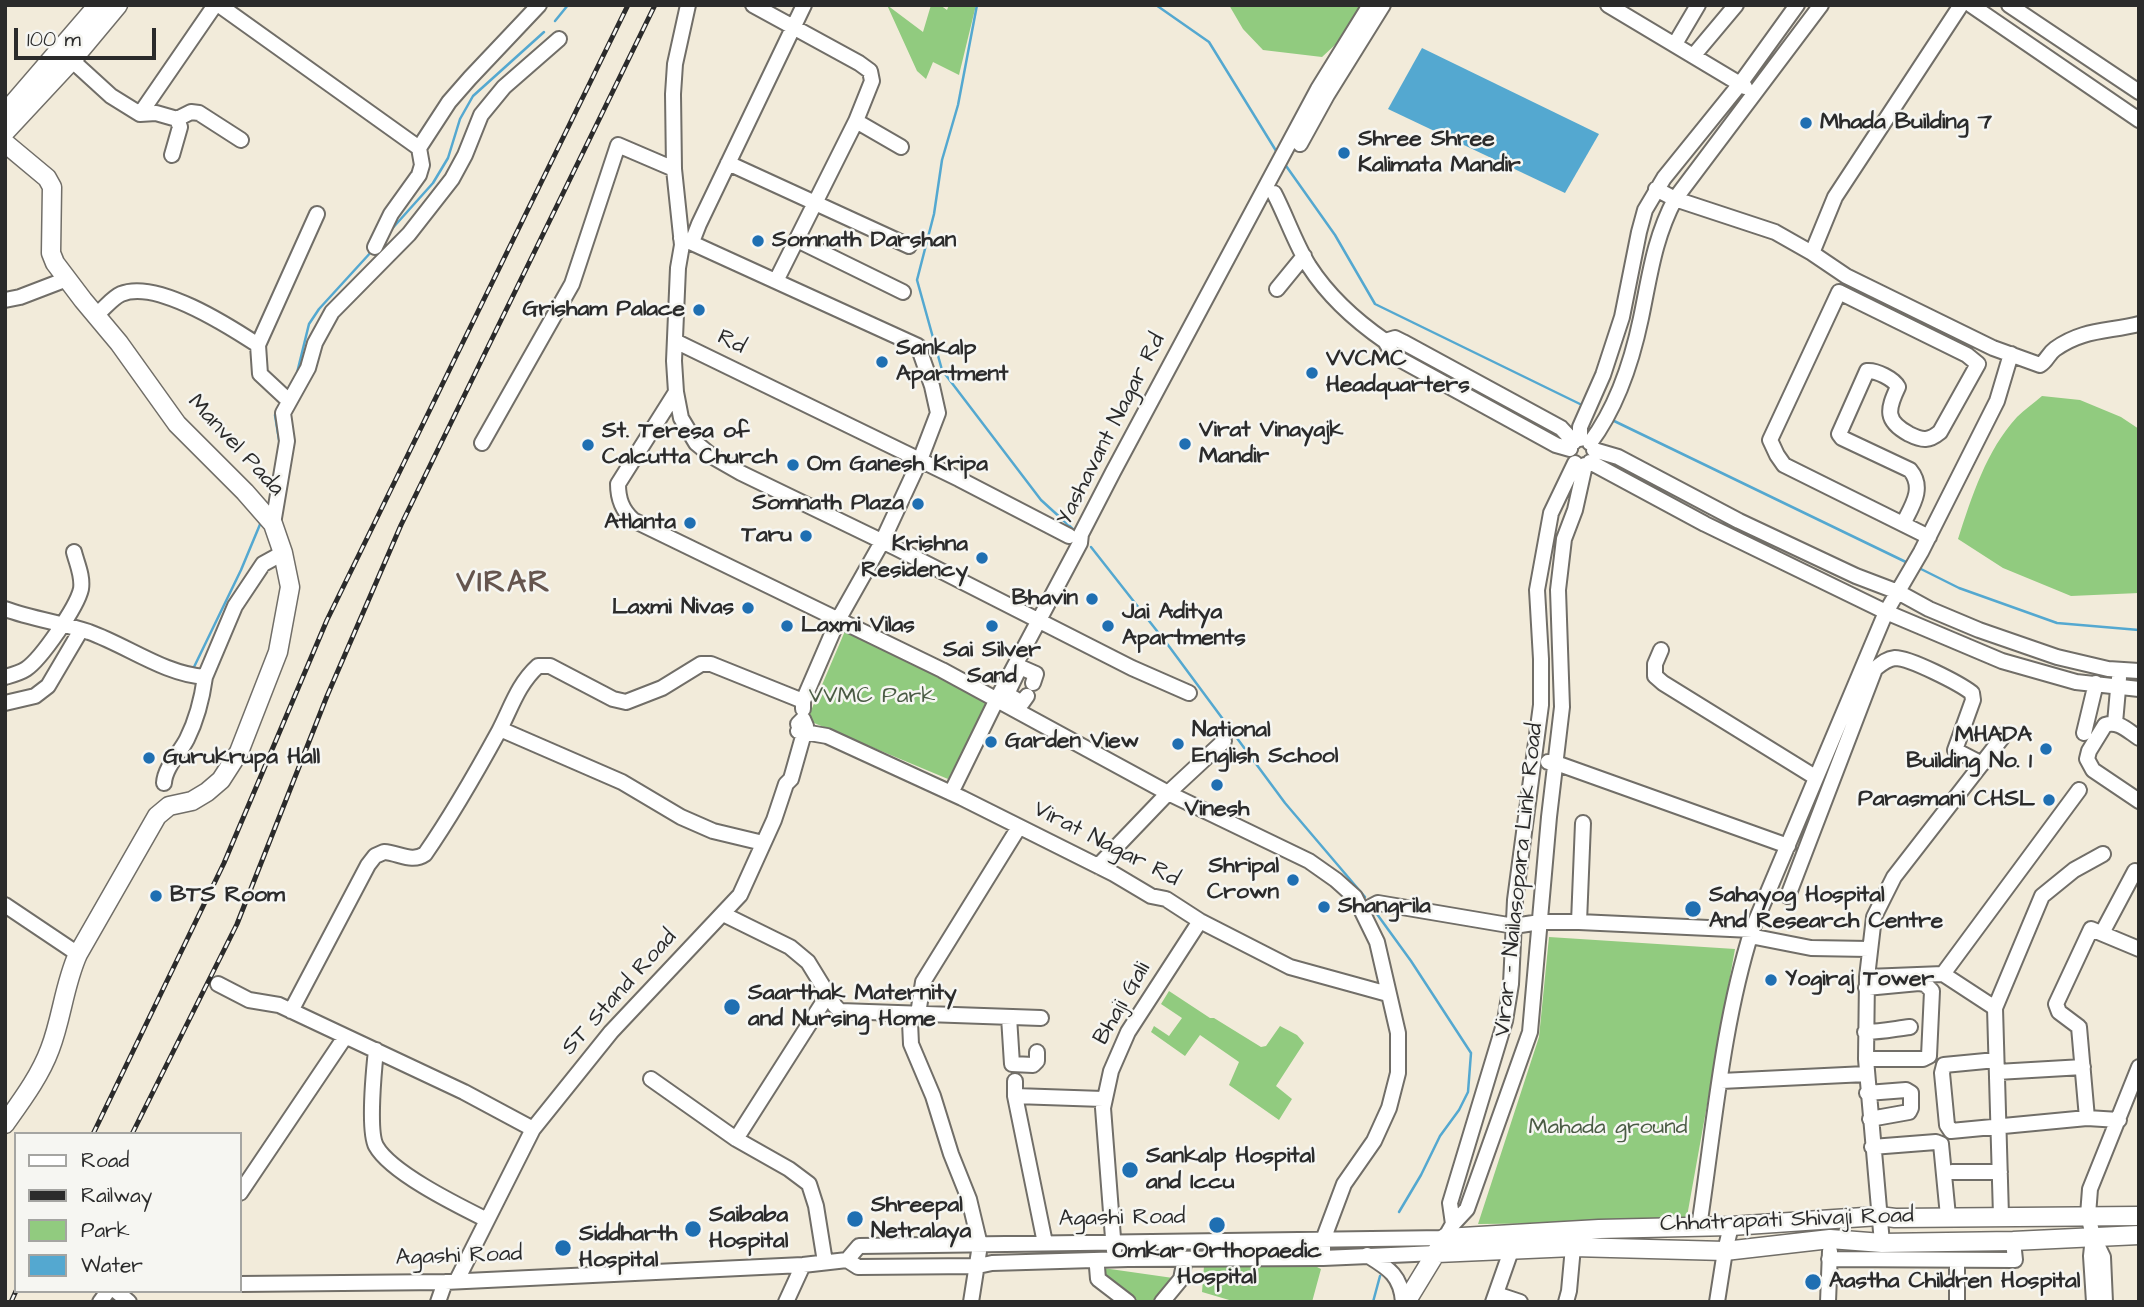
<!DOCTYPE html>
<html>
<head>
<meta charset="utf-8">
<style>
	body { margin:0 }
	#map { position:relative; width:2144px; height:1307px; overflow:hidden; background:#f2ebda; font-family:"Architects Daughter",sans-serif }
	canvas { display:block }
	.frame { position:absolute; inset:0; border:7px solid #2b2b2b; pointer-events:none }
	.legend { position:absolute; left:14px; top:1132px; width:228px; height:161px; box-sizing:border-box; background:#f6f6f2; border:2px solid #a5a5a2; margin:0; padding:9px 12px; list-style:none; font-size:21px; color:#2b2b2b }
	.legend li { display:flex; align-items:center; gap:14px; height:35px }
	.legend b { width:35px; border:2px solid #a5a5a2 }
	.scale { position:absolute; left:14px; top:28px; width:142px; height:32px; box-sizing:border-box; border:4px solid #2b2b2b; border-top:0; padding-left:9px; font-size:21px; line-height:24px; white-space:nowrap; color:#2b2b2b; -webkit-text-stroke:5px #f6f6f2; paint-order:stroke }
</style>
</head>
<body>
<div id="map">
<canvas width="2144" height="1307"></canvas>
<div class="frame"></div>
<ul class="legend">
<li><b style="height:9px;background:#fff"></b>Road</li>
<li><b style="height:9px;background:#2b2b2b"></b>Railway</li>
<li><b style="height:19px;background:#91cb7f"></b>Park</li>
<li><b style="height:19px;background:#54a8d0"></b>Water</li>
</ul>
<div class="scale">100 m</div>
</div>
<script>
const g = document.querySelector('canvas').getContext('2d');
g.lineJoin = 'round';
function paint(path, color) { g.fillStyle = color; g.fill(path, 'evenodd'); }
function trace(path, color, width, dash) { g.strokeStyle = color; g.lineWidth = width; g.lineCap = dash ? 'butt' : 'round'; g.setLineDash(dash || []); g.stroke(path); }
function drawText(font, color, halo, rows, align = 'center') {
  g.font = font + ' "Architects Daughter",sans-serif'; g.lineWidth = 5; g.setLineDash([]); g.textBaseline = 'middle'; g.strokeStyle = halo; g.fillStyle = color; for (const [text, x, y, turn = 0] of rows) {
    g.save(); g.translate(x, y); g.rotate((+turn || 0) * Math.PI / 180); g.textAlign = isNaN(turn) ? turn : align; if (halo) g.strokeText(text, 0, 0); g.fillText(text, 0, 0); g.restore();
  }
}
paint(new Path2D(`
	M887,5L923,32L931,5H940L947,10L949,5H976L959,75L933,62L926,79L917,71Z
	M1229,5H1369L1363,19L1322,57L1263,50L1243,29Z
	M2042,396L2080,400L2121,417L2139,429V593L2071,596L2003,568L1958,539C1972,496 1986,451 2017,417C2024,410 2034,403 2042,396Z
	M845,631L989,700L948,779L807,720Z
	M1549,937L1735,949L1686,1222L1478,1224L1539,1037Z
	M1169,991L1210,1018H1214L1261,1047L1266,1046L1280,1026L1297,1035L1304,1043L1276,1086L1292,1099L1279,1120L1229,1085L1239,1062L1200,1035L1185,1056L1151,1032L1154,1026L1169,1036L1182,1018L1161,1004Z
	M1204,1266H1315L1321,1269L1312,1302H1236L1202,1292Z
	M1103,1268L1180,1279L1158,1302H1132L1102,1277Z`), '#91cb7f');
paint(new Path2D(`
	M1422,48L1599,134L1565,193L1388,109Z`), '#54a8d0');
trace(new Path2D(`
	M977,5L958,105L942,160L934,214L917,280L942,370L1041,500L1075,531
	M1156,5L1209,42L1278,154
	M555,21L568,5
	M1284,163L1335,235L1375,304L1582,405
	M390,231L433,183L448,158L460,119L473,96L544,32
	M296,377L309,324L319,309L372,251
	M277,411L275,415L280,446
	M1610,419L1910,564
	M1091,547L1168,645L1285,803L1365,897
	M1919,568L1959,588L2057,623L2139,630
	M194,667L241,570L261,522
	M1374,910L1411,961L1471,1053L1468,1092L1459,1110L1440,1136L1421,1175L1399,1212
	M1373,1302L1380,1276`), '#54a8d0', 2.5);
const minor = new Path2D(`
	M219,5L419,148L422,165L419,175L391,214L375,247
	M688,5L675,64L673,94L674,169L682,245L678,268L674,361L676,392L681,418L696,443L713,457L741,473L896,548L1132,668L1189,693
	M753,5L859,63L870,71L872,81L856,121L901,147
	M1608,5L1745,87
	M1971,5L2139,120
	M2009,5L2139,92
	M1675,44L1698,5
	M66,55L111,96L140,114L156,113L177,119L180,127L172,155
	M1694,55L1736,5
	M140,114L215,5
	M177,119L191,112L199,113L241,140
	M1300,144L1327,95L1383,5
	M419,148L449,102L470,78L539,5
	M728,163L909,246
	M1656,189L1675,199L1775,232L1812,253L1846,276L1993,348L2040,365C2047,361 2048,354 2055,349C2083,329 2107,332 2139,324
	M1274,193C1286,216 1295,243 1309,266C1329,297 1356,321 1385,341
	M681,238L918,346L932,386L938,413L920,460L882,542L838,620L803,701V709
	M797,240L903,292
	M692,242L699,224L804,5
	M1812,253L1835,197L1961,5
	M776,281L856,121
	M1277,289L1304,256
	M5,300L20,297L67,279
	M96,315C104,309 112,298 121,294C156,279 229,326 258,345
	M675,341L959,479L1069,536
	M676,392L618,484C618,499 622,510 633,520L942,670L1168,793L1309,861L1336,880L1355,897L1377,942L1398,1033V1073L1389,1108L1374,1141L1344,1184L1323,1240V1258
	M289,401L260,374L258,345L317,214
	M1580,439V427L1603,375L1622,317L1639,232L1645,210L1664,178L1740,84L1797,5
	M482,443L572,284L618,145L674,169
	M1590,443C1617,407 1632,361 1641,318C1650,275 1654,239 1675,199L1821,5
	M1570,449L1556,445L1394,356L1385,341L1395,338L1403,342L1561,428L1574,442
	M1594,450L1618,457L1739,521L1856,576L1898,592L1929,609L1979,630L2057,657L2108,669L2139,671
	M1590,462L1705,524L1886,612L2002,661L2076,682L2139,689
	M273,524L287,441L283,413L308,368L315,343L332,312L409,234L452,179L465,155L481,115L504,87L559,39
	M1903,524C1912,506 1925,488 1910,470L1842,438L1839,434L1867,371C1876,370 1894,379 1898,387C1887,410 1885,421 1909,434C1923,441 1929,441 1940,432L1978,364L1967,355L1839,292L1770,440L1777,455L1784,465L1929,537
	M5,609C33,619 62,623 89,632C128,646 164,674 205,677L235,606L263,564L283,553
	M1661,650L1655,664V676L1663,683L1815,777
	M5,677C12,675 20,673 26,669C41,659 77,607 81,589C83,576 77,564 74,552
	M1027,696L1022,703L1007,694L1020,667L1036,674L1033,683
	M5,703L35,696L48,686L81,630
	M2115,723L2119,678
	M500,729L622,782L681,817L713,831L763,843
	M798,731L827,736L962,798L1114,874L1151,896L1166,899L1200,921L1290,967L1388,994
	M2084,733L2096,683
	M2139,738C2128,731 2118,720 2105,725L2089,751L2087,759L2093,770L2139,801
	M1548,762L1556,763L1788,846
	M164,783C165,767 180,753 187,739C197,719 202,699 205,677
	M951,793L997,699L1080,543L1081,534L1113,472L1318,89L1370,5
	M1098,866L1168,793L1224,741
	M1788,896L1875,669C1881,664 1886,659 1895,658C1910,658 1959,683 1972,693L1973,700L1955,750L1982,764
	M5,905L78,954
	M1363,911L1378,903L1514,926L1540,922H1579L1752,930
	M723,914L790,947L808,962L835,1006L840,1011L1041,1018
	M1579,922L1583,823
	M2102,933L2135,871
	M1750,936L1811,948L1869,949
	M1943,974L1995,1008
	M1867,977L1943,974L2079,790
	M218,984L249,1000L279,1005L464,1092L533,1129
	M291,1011L368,865L375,856L384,852C399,853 412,863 425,854C452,815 476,773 499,731C511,708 518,684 538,666H550L613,699L626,702L662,688L701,664H711L803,701
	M918,1014L923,982L1019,827
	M1009,1017L1012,1064L1033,1065L1037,1061V1052
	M910,1022L911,1044L933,1096L951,1154L969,1199L980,1245L971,1302
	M1865,1032C1881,1032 1894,1029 1910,1027
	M376,1050C374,1069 368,1131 376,1146C391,1173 459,1206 487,1220
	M1866,1059H1923L1929,1056L1932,991L1925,984L1919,983L1866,988
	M1996,1060L1944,1065L1942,1073L1947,1125L1951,1131L2087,1118L2119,1120
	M1997,1072L2083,1067
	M651,1079L736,1139L789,1169L809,1184L816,1206L825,1262
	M1015,1081V1096L1045,1243
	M1721,1081L1866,1074
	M1867,1093L1906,1090L1911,1093V1108L1909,1112L1870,1119
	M1015,1096L1103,1099
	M2087,1118L2079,1027L2059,1012L2056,1004L2091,929L2139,949
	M736,1139L829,993
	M1872,1147L1936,1142L1941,1144L1948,1216
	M1952,1172H2000
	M240,1193L345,1037
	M2001,1216L1995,1008L2042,896L2074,870L2103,854
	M1453,1224L1450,1203L1505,1021L1511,984L1515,900L1541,705V659L1537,590L1551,513L1575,463
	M1699,1227C1714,1128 1722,1025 1752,930L1886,612L1921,552L1997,401L2011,354
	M2093,1237L2091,1256L2094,1302
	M1882,1243L1866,1059L1867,977L1874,917L1894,877L2005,734
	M1114,1251L1103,1108L1111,1071L1128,1032L1200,921
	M1367,1255C1388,1268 1401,1275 1403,1302
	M1829,1259L2015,1260L2013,1241
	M847,1260L859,1246L1445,1238L1453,1224L1467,1209L1530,1032L1549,817L1562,707L1558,590L1564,539L1575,510L1585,465
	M1097,1267L1098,1279L1128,1302
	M457,1280L533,1129L611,1032L740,895L774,820L786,784L791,779L806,726L803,719L798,724
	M240,1284L445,1282L803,1265L847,1260L858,1267L978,1266L992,1263L1128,1259L1323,1258L1437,1253
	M116,1291L129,1302
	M1496,1294L1520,1302
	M100,1302L108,1291
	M438,1302L445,1282
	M786,1302L803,1265
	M1162,1302L1181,1279L1185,1259
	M1493,1302L1512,1248
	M1566,1302L1569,1291L1573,1247
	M1717,1302L1725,1251L1731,1226
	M1828,1302L1830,1251
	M1957,1302V1261
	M2105,1302L2103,1257L2093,1236L2088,1215L2090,1189L2139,1067`);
const major = new Path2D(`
	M5,113L98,5
	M5,132L73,59L118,5
	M5,143L47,178L52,187L51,253L55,263L83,300L119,343L177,424L245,492L273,524L283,553L290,587L278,652L239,752L221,780L207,792L192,801L169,806L157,816L78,954C64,985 62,1018 50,1049C40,1076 22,1100 5,1124
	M1437,1253L1573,1247L1725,1251L1830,1239L1882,1243L2013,1241L2139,1235
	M1406,1302L1445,1238L1599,1229L1731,1226L1879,1216L1895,1218L2139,1216`);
trace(minor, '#716e68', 18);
trace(major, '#716e68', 21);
trace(minor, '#fff', 14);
trace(major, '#fff', 18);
const rail = new Path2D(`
	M93,1134L224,863L327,620L628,5
	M132,1134L237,924L327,696L401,525L655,5
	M11,1302L16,1291`);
trace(rail, '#2b2b2b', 5);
trace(rail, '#f6f6f2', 2.5, [8]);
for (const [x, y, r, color] of [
	[1806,123,7,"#1f6fb2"],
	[1344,153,7,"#1f6fb2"],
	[758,241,7,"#1f6fb2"],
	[699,310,7,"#1f6fb2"],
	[882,362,7,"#1f6fb2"],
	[1312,373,7,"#1f6fb2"],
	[1185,444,7,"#1f6fb2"],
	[588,445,7,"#1f6fb2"],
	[793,465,7,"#1f6fb2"],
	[918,504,7,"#1f6fb2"],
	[690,523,7,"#1f6fb2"],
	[806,536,7,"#1f6fb2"],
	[982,558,7,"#1f6fb2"],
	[1092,599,7,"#1f6fb2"],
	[748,608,7,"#1f6fb2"],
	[787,626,7,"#1f6fb2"],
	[992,626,7,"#1f6fb2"],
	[1108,626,7,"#1f6fb2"],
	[991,742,7,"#1f6fb2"],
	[1178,744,7,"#1f6fb2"],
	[2046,749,7,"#1f6fb2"],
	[149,758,7,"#1f6fb2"],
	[1217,785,7,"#1f6fb2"],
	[2049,800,7,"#1f6fb2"],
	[1293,880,7,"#1f6fb2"],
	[156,896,7,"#1f6fb2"],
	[1324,907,7,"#1f6fb2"],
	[1693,909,9,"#1f6fb2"],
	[1771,980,7,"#1f6fb2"],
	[732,1007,9,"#1f6fb2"],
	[1130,1170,9,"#1f6fb2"],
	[855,1219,9,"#1f6fb2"],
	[1217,1225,9,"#1f6fb2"],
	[693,1229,9,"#1f6fb2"],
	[563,1248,9,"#1f6fb2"],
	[1813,1282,9,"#1f6fb2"]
]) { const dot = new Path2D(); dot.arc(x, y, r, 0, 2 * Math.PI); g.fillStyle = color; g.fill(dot); trace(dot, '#f6f6f2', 2.5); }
drawText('bold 23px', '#2b2b2b', '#f6f6f2', [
	["Mhada Building 7",1820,123],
	["Shree Shree",1358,140],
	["Kalimata Mandir",1358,166],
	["Somnath Darshan",772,241],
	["Grisham Palace",685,310,"right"],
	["Sankalp",896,349],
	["Apartment",896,375],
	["VVCMC",1326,360],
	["Headquarters",1326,386],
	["Virat Vinayajk",1199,431],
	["Mandir",1199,457],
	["St. Teresa of",602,432],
	["Calcutta Church",602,458],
	["Om Ganesh Kripa",807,465],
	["Somnath Plaza",904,504,"right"],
	["Atlanta",676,523,"right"],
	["Taru",792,536,"right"],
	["Krishna",968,545,"right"],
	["Residency",968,571,"right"],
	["Bhavin",1078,599,"right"],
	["Laxmi Nivas",734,608,"right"],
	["Jai Aditya",1122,613],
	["Apartments",1122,639],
	["Laxmi Vilas",801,626],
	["Sai Silver",992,651,"center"],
	["Sand",992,677,"center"],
	["National",1192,731],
	["English School",1192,757],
	["MHADA",2032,736,"right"],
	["Building No. 1",2032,762,"right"],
	["Garden View",1005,742],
	["Gurukrupa Hall",163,758],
	["Parasmani CHSL",2035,800,"right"],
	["Vinesh",1217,810,"center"],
	["Shripal",1279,867,"right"],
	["Crown",1279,893,"right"],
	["BTS Room",170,896],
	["Sahayog Hospital",1709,896],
	["And Research Centre",1709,922],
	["Shangrila",1338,907],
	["Yogiraj Tower",1785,980],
	["Saarthak Maternity",748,994],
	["and Nursing Home",748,1020],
	["Sankalp Hospital",1146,1157],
	["and Iccu",1146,1183],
	["Shreepal",871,1206],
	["Netralaya",871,1232],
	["Saibaba",709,1216],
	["Hospital",709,1242],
	["Siddharth",579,1235],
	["Hospital",579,1261],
	["Omkar Orthopaedic",1217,1252,"center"],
	["Hospital",1217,1278,"center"],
	["Aastha Children Hospital",1829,1282]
], 'left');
drawText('23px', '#2b2b2b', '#f6f6f2', [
	["Rd",731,343,26],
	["Yashavant Nagar Rd",1112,430,-63],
	["Manvel Pada",235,446,47],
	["Virat Nagar Rd",1106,845,27],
	["Virar - Nailasopara Link Road",1520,880,-84],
	["ST Stand Road",620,993,-48],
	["Bhaji Gali",1123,1004,-60],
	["Agashi Road",1122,1219,-1],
	["Chhatrapati Shivaji Road",1787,1221,-2],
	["Agashi Road",459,1257,-2]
]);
drawText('23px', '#4a5b44', '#f6f6f2', [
	["VVMC Park",872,697],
	["Mahada ground",1608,1128]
]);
g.letterSpacing = '2px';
drawText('bold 30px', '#65554e', '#f6f6f2', [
	["VIRAR",504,585]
]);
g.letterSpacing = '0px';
</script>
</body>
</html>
